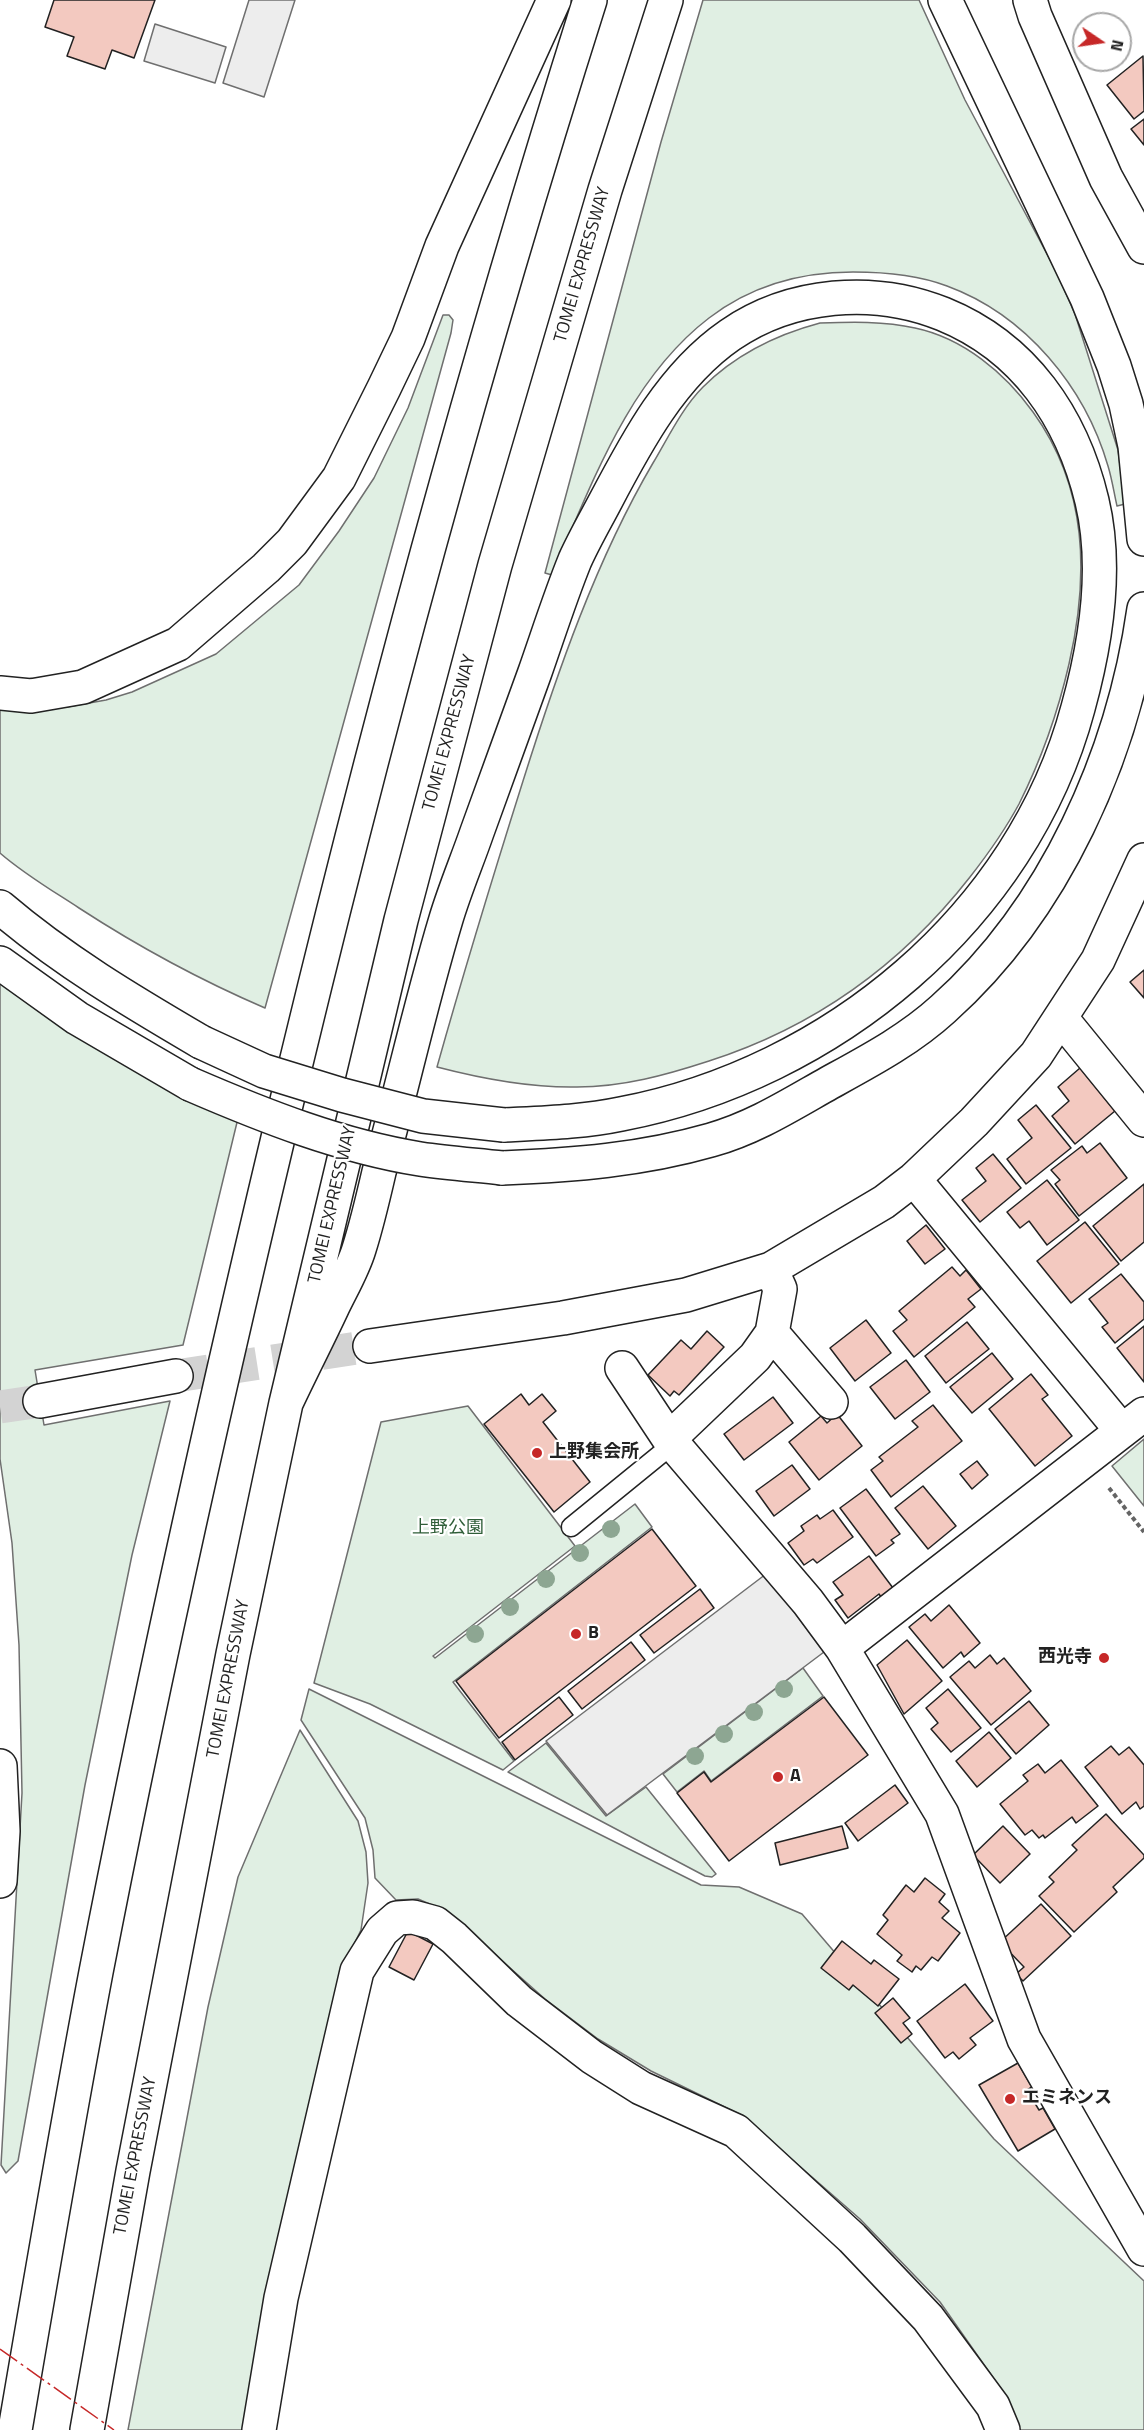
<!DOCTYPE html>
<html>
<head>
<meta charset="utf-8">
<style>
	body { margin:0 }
	#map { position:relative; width:1144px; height:2430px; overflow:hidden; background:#fff; font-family:"Titillium Web",sans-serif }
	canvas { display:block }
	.north { position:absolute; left:1072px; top:12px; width:60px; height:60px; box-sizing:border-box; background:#fff; border:2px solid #a7a7a7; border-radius:50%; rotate:103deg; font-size:16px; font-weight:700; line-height:24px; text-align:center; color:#222 }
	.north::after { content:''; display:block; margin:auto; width:21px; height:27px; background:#c62828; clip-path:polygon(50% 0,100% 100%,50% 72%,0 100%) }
</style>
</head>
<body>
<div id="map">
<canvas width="1144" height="2430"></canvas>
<div class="north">N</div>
</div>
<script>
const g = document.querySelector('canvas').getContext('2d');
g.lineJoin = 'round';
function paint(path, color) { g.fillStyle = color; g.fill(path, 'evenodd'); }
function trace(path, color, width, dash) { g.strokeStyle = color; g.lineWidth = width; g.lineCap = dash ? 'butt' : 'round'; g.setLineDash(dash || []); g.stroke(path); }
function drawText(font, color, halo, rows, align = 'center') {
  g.font = font + ' "Titillium Web","Noto Sans JP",sans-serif'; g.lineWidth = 4.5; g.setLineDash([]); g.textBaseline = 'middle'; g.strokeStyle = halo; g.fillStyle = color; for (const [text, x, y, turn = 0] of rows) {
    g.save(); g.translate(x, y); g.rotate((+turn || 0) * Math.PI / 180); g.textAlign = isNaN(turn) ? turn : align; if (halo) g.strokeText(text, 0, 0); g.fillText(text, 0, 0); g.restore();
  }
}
const green = new Path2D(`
	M703,0H919L965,100L1056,271L1075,314L1118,450L1125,504L1117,506C1114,493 1112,479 1108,466C1085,387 1026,315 947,286C918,275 885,272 853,272C800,272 752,285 709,318C628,380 592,484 552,575L545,573L661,142Z
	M443,315H449L453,320L451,333L265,1008C200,980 139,947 79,908C53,891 24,874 0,853V709L30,710L67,707L106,700L132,692L216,654L299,585L339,531L374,478L408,408Z
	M820,323C851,322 884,321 915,328C963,338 1005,373 1033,412C1088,488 1089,576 1069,664C1058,712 1041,760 1019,804C1005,830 988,854 970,877C902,964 815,1027 709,1061C666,1075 623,1087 577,1087C530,1088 483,1079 437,1067C464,971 493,876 523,781C557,673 596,560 653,463C668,438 682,408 703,387C736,354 775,335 820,323Z
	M0,967L240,1110L183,1345L35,1370L44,1425L170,1401L132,1555L85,1785L18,2161L6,2173L1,2165L22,1793L19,1645L12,1543L0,1459Z
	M468,1406L575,1546L433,1656L435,1658L635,1504L652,1527L453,1682L514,1761L503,1770L370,1704L314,1683L381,1422Z
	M1144,1439V1506L1112,1466Z
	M803,1668L823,1696L711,1781L704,1771L677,1792L663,1774Z
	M309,1689L701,1885L739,1887L802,1914L994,2139L1144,2281V2430H1019L1008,2399L940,2302L860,2219L741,2115L651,2071L598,2039L545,1999L446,1911L418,1899L396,1900L375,1878L373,1850L365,1818L301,1720Z
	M300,1730L358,1821L366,1852L368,1883L361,1930L343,1967L265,2300L243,2430H128L208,2007L238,1877Z
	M546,1743L606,1816L646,1787L716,1874L712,1877L705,1876L508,1772Z`);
paint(green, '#e0efe3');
trace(green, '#6f6f6f', 1.5);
const parking = new Path2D(`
	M249,0H295L264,97L223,83Z
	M155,24L226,47L215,83L144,61Z
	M766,1574L824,1652L607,1815L546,1741Z`);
paint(parking, '#ededed');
trace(parking, '#6f6f6f', 1.5);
const building = new Path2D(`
	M54,0H155L134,58L112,50L105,69L67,56L74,37L45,27Z
	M1143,56L1144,111L1134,119L1107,85Z
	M1144,119V145L1131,129Z
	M1144,970V998L1130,982Z
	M1080,1068L1115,1111L1075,1144L1052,1116L1069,1101L1058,1087Z
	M1036,1105L1071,1148L1026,1184L1007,1159L1032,1138L1018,1120Z
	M1100,1143L1127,1178L1079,1216L1055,1184L1060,1180L1051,1170L1082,1146L1087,1153Z
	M993,1154L1021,1188L980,1222L962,1200L986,1181L976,1168Z
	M1047,1180L1079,1220L1047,1245L1029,1221L1020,1228L1007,1212Z
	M1144,1184V1242L1121,1261L1093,1226Z
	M1085,1222L1119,1264L1071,1303L1037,1261Z
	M926,1225L945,1249L925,1264L907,1241Z
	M952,1267L960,1276L966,1270L981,1289L968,1299L975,1307L914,1357L893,1331L907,1320L899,1311Z
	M1121,1274L1144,1302V1319L1115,1343L1102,1327L1108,1323L1089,1299Z
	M866,1320L891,1353L855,1381L830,1348Z
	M967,1322L989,1349L946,1383L925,1356Z
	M1144,1326V1382L1117,1348Z
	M707,1331L724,1347L679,1395L674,1391L670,1396L648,1375L681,1340L691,1349Z
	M992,1353L1013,1379L972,1413L950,1387Z
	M906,1360L930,1392L895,1419L870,1387Z
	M1031,1374L1048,1395L1042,1399L1072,1436L1035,1466L989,1409Z
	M521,1394L529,1405L542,1394L556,1411L543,1422L590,1482L554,1512L484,1424Z
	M773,1397L793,1423L744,1460L724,1434Z
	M933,1405L962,1441L891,1497L871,1470L883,1461L879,1457L918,1427L912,1421Z
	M837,1414L862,1446L819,1480L789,1442L821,1416L827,1423Z
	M977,1461L988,1475L972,1489L960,1474Z
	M792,1465L810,1489L774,1516L756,1491Z
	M923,1486L956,1526L928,1549L895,1508Z
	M866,1489L900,1534L891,1540L894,1543L876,1556L840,1508Z
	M833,1510L853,1537L817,1563L813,1559L804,1565L788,1543L804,1531L801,1526L817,1515L820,1519Z
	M652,1529L696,1586L499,1738L456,1681Z
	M869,1556L893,1588L881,1597L879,1594L848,1618L835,1600L843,1595L833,1582Z
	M700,1589L714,1608L654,1653L640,1635Z
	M949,1605L980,1643L964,1657L961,1652L943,1668L909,1627L925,1614L931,1621Z
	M907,1640L942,1681L904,1714L877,1665Z
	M631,1642L645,1660L582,1709L568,1691Z
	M990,1655L997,1664L1004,1658L1031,1691L991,1725L950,1677L969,1661L975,1668Z
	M948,1689L981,1728L951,1752L931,1729L938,1723L926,1708Z
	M559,1697L573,1715L515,1760L502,1742Z
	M824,1697L868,1755L729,1861L677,1793L704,1772L711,1782Z
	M1029,1701L1049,1725L1016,1754L995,1729Z
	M989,1732L1011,1758L977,1787L956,1761Z
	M1111,1746L1119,1755L1129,1747L1144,1765V1806L1140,1809L1136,1802L1122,1814L1085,1767Z
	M1061,1760L1098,1806L1076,1823L1072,1817L1045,1838L1043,1835L1039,1838L1032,1830L1025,1835L1000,1804L1028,1781L1023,1775L1038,1764L1045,1773Z
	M895,1785L908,1803L858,1841L845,1823Z
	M1106,1814L1144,1855V1858L1113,1887L1117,1892L1074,1932L1039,1896L1054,1882L1049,1877L1077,1850L1072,1845Z
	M842,1826L848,1848L780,1865L775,1843Z
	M1003,1826L1030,1854L1000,1883L973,1855Z
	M925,1878L945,1894L939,1902L949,1911L942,1918L960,1933L938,1961L932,1957L921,1970L916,1966L912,1972L897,1961L902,1955L877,1934L888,1920L883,1915L906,1885L914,1892Z
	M1041,1904L1071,1936L1023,1981L1016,1974L1024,1967L1000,1942Z
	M408,1931L433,1944L414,1980L389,1967Z
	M842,1941L871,1964L874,1960L899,1979L878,2006L853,1985L849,1990L821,1968Z
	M965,1984L993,2021L970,2038L976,2045L959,2059L953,2052L945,2058L917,2021Z
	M893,1998L910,2018L903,2023L912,2034L901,2043L875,2013Z
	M1018,2063L1032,2087L1027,2090L1039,2110L1043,2108L1055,2129L1018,2151L979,2085Z`);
paint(building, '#f3c9c0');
trace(building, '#222', 1.5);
trace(new Path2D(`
	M176,1376L370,1346
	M0,1407L40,1401`), '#d3d3d3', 33, [33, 16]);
const lane = new Path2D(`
	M571,1527L673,1444`);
const street = new Path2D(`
	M1030,0L1035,16L1106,178L1144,247
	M1061,1018L1144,1120
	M914,1179L1122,1431
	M771,1269L780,1289L772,1333L755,1357L669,1439L808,1602L842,1648L1144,1414
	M772,1333L831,1402
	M370,1346L563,1318L686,1295L771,1269L884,1202L914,1179L974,1122L1036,1055L1098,960L1144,860
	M622,1368L669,1439
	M40,1401L176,1376
	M842,1648L942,1814L1024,2039L1144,2249
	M259,2430L281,2298L357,1971L382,1931L397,1918L413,1917L435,1923L454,1938L519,2001L592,2057L641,2088L736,2131L852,2238L928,2318L993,2406L1003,2430`);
const highway = new Path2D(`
	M945,0L1087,298L1114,366L1126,404L1135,446L1144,539
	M0,693L31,696L83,687L178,644L266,568L292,542L339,478L384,388L408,338L442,246L554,0
	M0,907C62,960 131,1001 201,1042
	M0,963L77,1018L190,1084
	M502,1168C574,1165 641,1160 711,1140C754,1128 790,1105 829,1083C869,1061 909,1040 943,1009C1055,909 1123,756 1144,609
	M286,1403C301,1371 317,1340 332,1308C341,1289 353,1269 359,1249C367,1224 373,1198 379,1172C402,1088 421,1002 446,919C455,889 467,861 477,832C496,779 516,725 535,672C548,635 560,597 575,560C584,540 595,521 605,502C637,441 672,375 730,335C791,293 874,286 943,314C1024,347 1072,417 1092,501C1108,568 1096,643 1078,708C1022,917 831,1074 621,1114C583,1122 543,1123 504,1125
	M0,1766L3,1831L0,1881
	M15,2430C41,2277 67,2125 96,1972C150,1693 212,1415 278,1138C369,755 471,375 590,0
	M87,2430L133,2171L233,1654L286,1403L401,920L495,565L605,190L666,0`);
trace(lane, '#222', 21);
trace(street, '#222', 36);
trace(highway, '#222', 36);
trace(new Path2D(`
	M1109,1488L1144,1532`), '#646464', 4, [4.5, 3]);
trace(lane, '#fff', 18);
trace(street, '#fff', 33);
trace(highway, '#fff', 33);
const highwayBridge = new Path2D(`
	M201,1042L264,1071L342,1095L423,1116L504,1125
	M190,1084C264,1116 340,1146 420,1159C447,1163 475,1165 502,1168`);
trace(highwayBridge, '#222', 36, []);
trace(highwayBridge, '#fff', 33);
trace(new Path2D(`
	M0,2349L114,2430`), '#c62828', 1.5, [21, 4.5, 3, 4.5]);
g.fillStyle = '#8da692';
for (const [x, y] of [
	[611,1529],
	[580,1553],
	[546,1579],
	[510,1607],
	[475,1634],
	[784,1689],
	[754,1712],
	[724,1734],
	[695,1756]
]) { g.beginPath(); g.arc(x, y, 9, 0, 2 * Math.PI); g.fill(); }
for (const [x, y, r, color] of [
	[537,1453,6,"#c62828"],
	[576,1634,6,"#c62828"],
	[1104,1658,6,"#c62828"],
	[778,1777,6,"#c62828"],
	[1010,2099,6,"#c62828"]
]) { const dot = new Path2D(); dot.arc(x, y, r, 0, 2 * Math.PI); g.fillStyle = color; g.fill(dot); trace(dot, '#fff', 2); }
drawText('18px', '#222', '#fff', [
	["TOMEI EXPRESSWAY",583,265,-74],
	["TOMEI EXPRESSWAY",450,733,-75],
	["TOMEI EXPRESSWAY",333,1205,-77],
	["TOMEI EXPRESSWAY",229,1679,-79],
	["TOMEI EXPRESSWAY",136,2156,-79]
]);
drawText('bold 18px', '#222', '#fff', [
	["上野集会所",549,1453],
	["B",588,1634],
	["西光寺",1092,1658,"right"],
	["A",790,1777],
	["エミネンス",1022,2099]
], 'left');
drawText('18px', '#2f5e38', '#fff', [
	["上野公園",448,1529]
]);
</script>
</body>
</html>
